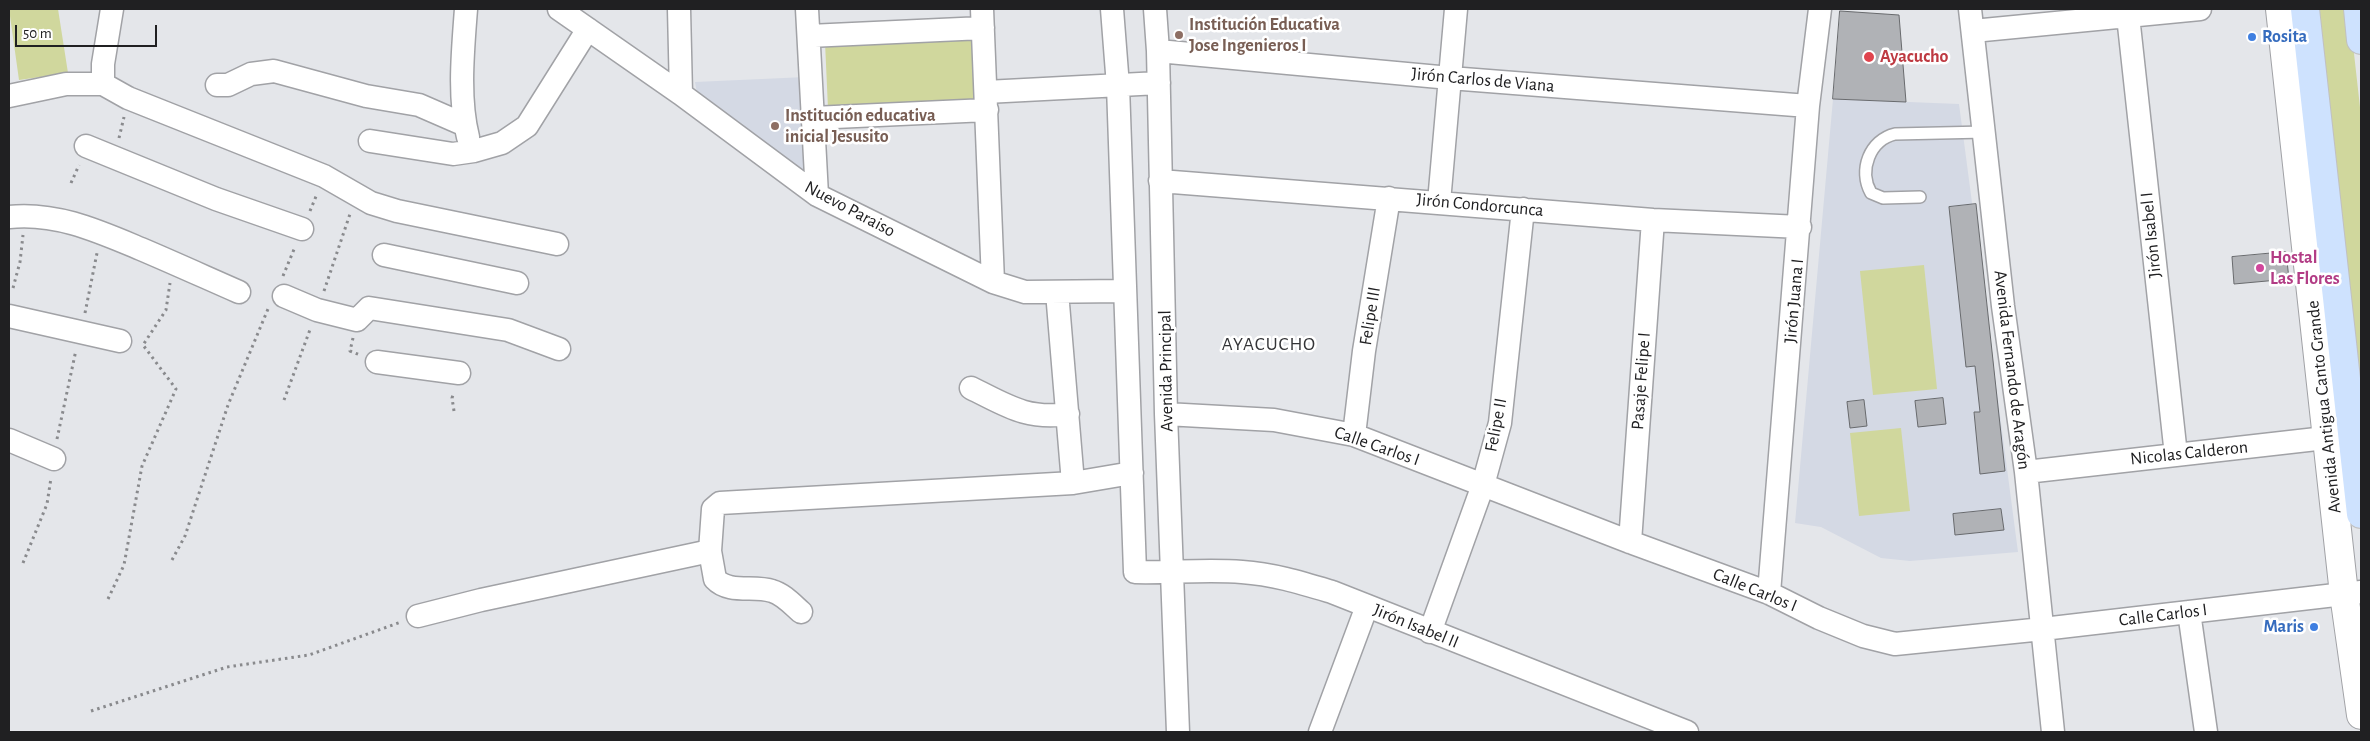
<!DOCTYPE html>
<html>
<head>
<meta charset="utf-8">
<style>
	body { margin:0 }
	#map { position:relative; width:2370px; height:741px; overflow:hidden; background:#e4e6ea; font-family:"Alegreya Sans",sans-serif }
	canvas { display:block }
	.frame { position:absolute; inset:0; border:10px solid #202022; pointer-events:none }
	.scale { position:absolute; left:15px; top:25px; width:142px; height:22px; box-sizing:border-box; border:2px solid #202022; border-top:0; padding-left:6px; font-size:15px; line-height:18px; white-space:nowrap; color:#202022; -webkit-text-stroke:4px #fff; paint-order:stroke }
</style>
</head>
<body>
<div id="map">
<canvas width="2370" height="741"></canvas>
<div class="frame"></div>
<div class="scale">50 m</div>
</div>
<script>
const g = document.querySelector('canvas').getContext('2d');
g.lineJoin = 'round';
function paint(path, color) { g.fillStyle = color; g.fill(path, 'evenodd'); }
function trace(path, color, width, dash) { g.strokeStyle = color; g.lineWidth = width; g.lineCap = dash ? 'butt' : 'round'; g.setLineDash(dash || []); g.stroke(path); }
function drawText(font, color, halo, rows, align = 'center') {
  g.font = font + ' "Alegreya Sans",sans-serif'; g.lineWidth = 5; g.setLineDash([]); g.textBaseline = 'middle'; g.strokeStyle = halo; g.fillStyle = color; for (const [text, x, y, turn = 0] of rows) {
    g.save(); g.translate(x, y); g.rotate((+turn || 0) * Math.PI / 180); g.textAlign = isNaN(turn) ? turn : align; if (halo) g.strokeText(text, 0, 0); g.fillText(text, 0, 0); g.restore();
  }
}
paint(new Path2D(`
	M806,77L812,159L801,171L697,93L695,82Z
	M1833,99L1959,104L2018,552L1910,561L1881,558L1821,527L1795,523Z`), '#d4d9e4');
paint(new Path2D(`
	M9,9H58L68,73L19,80Z
	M2315,9H2349L2361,116V441Z
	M981,37V102L828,109L825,42Z
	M1924,265L1937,389L1873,395L1860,271Z
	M1901,428L1910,511L1859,516L1850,433Z`), '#d0d79d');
const building = new Path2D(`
	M1840,11L1899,15L1906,102L1833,99Z
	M1976,204L2005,471L1980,474L1974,412H1980L1975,366L1966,367L1949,207Z
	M2286,252L2289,279L2234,284L2232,257Z
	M1943,398L1946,424L1918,427L1915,401Z
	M1864,400L1867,426L1850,428L1847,402Z
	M2001,509L2004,530L1955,535L1953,514Z`);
paint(building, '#b0b2b6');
trace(building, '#686a6d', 1);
const lane = new Path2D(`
	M1920,197L1883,198L1871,193C1858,170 1870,140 1895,134L1985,132`);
const street = new Path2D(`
	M466,9C463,49 458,98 468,137
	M559,9L681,94L817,195L993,282L1025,292L1125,291
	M679,9L681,94
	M807,9L817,195
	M982,9L993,282
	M1112,9L1118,86L1135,572C1170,573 1207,569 1242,572C1273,574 1302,583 1332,592L1687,732
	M1155,9L1158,51L1166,414L1178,732
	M1970,9L2003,306L2026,472L2053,732
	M2128,16L2176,455
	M1973,31L2200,9
	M809,36L983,28
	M1158,51L1450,78L1808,106
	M103,84V64L112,9
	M217,85H228L251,74L274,71L366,96L419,105L465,125
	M986,92L1159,83
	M9,96L66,84H103L128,98L324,176L371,203L397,211L557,244
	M813,118L987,110
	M370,141L453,154L474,151L502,143L527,126L588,29
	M86,146L216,199L302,229
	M1160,181L1653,220L1800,227
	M1439,202L1456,9
	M9,217C56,212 98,231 141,249C174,263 207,278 239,292
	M384,255L517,283
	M1057,292L1073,483
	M284,296L317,310L357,320L369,308L508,330L559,349
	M9,316L120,341
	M377,362L459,373
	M971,388C1006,405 1026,420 1068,414
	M1166,414L1274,420L1354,435L1630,542L1769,593L1819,618L1863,636L1895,644L2043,629L2361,592
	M1354,435L1364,351L1389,198
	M9,440L54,459
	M2026,472L2343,436
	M1630,542L1653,220
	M1769,593L1808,106L1820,9
	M801,612C792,604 783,594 772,591C754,585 729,594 715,579L710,551L713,509L720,503L1073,483L1132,473
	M2189,612L2206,732
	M418,616L481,600L710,551
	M1430,632L1483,485L1500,423L1523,209
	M1320,732L1367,606`);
const secondary = new Path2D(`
	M2280,9L2344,594L2361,715`);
const primary = new Path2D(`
	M2305,9L2361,514
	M2358,9L2361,40`);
trace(lane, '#a1a2a6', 14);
trace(street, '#a1a2a6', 25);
trace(secondary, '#a1a2a6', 30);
trace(primary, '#c1c1c1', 30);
trace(new Path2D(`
	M119,138L124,117
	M71,183L79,165
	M310,211L317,194
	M283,276L295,247
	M13,288L20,262L23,235
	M324,291L350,214
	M85,313L97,253
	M353,338L350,351L360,355
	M284,400L311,327
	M454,411L452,398L454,392
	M57,439L76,350
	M172,560L185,536L228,405L268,309
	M23,563L47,504L51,478
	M108,599L124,565L142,466L176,389L143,345L166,310L170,283
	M91,711L227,667L309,655L401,622`), '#898a8d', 3, [2.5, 4]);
trace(lane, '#fff', 11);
trace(street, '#fff', 22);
trace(secondary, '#fff', 28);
trace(primary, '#cee2fe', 28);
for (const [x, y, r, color] of [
	[1179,35,5,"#8d6e63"],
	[2252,37,5,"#3f7fe0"],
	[1869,57,6,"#e0444e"],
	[775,126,5,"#8d6e63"],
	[2260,268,5,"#d1479c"],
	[2314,627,5,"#3f7fe0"]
]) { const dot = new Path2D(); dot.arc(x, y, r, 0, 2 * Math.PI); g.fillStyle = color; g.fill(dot); trace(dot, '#fff', 2); }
drawText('bold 18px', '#785e54', '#fff', [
	["Institución Educativa",1189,25],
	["Jose Ingenieros I",1189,46],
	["Institución educativa",785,116],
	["inicial Jesusito",785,137]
], 'left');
drawText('bold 18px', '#366cbe', '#fff', [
	["Rosita",2262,37],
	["Maris",2304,627,"right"]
], 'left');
drawText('bold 18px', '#be3a42', '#fff', [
	["Ayacucho",1880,57]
], 'left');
drawText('18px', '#202022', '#fff', [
	["Jirón Carlos de Viana",1483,80,5],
	["Jirón Condorcunca",1480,205,5],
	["Nuevo Paraiso",850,209,28],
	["Jirón Isabel I",2151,235,-96],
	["Jirón Juana I",1794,301,-85],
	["Felipe III",1370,316,-81],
	["Avenida Fernando de Aragón",2012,370,83],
	["Avenida Principal",1166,371,-91],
	["Pasaje Felipe I",1641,381,-86],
	["Avenida Antigua Canto Grande",2324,407,-96],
	["Felipe II",1496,425,-79],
	["Calle Carlos I",1377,446,19],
	["Nicolas Calderon",2189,453,-6],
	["Calle Carlos I",1755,590,22],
	["Calle Carlos I",2163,615,-7],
	["Jirón Isabel II",1416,626,22]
]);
drawText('bold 18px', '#b23c85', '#fff', [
	["Hostal",2270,258],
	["Las Flores",2270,279]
], 'left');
g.letterSpacing = '1px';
drawText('19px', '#333437', '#fff', [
	["AYACUCHO",1269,344]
]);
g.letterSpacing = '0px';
</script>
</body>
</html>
